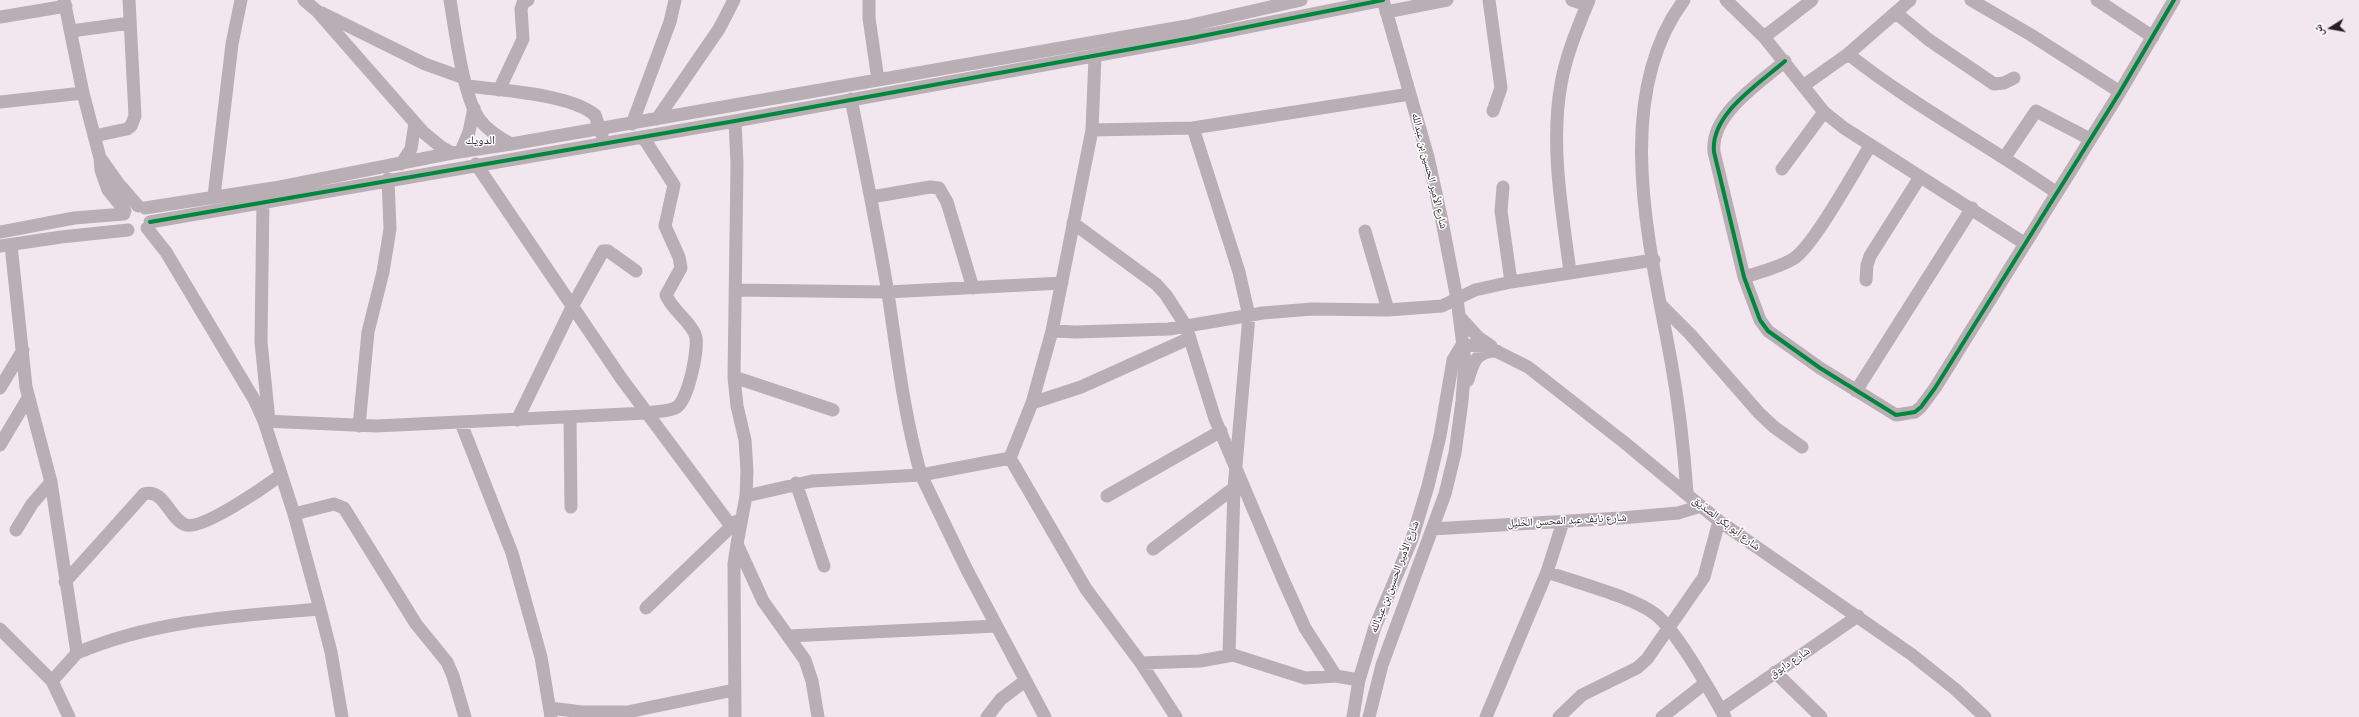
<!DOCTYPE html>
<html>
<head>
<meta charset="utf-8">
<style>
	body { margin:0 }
	#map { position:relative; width:2359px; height:717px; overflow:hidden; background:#f3e7ef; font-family:"Roboto Condensed","Noto Naskh Arabic",sans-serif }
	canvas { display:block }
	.north { position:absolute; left:2311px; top:8px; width:40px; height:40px; -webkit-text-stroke:3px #fff; paint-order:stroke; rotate:259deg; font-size:11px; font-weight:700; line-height:16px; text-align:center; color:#251e23 }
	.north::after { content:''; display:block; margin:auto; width:14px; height:18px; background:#251e23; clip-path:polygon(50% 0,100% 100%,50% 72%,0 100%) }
</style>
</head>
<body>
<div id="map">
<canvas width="2359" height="717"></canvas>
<div class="north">ش</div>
</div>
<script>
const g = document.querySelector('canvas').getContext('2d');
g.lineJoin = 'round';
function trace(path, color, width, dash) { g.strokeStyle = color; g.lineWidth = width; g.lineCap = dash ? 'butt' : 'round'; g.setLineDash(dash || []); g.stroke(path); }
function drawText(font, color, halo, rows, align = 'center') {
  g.font = font + ' "Roboto Condensed","Noto Naskh Arabic",sans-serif'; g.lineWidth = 3; g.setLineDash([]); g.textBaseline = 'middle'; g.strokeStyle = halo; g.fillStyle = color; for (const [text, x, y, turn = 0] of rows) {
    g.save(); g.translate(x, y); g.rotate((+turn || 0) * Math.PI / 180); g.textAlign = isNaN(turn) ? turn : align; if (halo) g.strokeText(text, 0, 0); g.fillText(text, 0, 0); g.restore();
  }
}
trace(new Path2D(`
	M64,0L83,93L100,158L101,170L108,190L125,211
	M304,0L317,11L423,132L441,147L452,153
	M450,0C455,29 463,98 480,120C488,131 500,138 511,144
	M869,0V18L878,80
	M1489,0L1501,88L1493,111
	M1572,0L1587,5
	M1684,0C1610,99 1651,250 1671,361C1679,405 1684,449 1687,493
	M1726,0L1764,37L1824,112L1844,128L2024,243
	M1971,0L2031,35L2120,92
	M2097,0L2153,37
	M1386,12L1447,0
	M322,13L425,64L464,78
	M1896,13L1929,40L1994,84L2004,83L2014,78
	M0,17L66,6
	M71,31L130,23
	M1764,37L1812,0
	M1848,54C1914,106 1988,145 2057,193
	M1095,56L1092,130L1052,331L1076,332L1169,329L1263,313L1312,309L1388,310L1442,306L1475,290L1511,282L1654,260
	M1785,61C1759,84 1710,114 1714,152L1744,277L1760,320L1768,331L1820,368L1896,415L1915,412L1921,407L1935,388L2120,92L2174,0
	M467,86C499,90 571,94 595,115L602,135
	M1803,86L1848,54L1910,0
	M499,90L523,39L521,9L523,3L528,0
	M851,99C864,163 877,228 888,293C897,354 904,415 921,475L1010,458
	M0,102L83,93
	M657,119L719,29L734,0
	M735,121L737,164L734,377L737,406L745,440L747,471L746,496L737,544L763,601L805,660L812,681L818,717
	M632,124L670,22L675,0
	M1193,128L1239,272L1249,316L1234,488L1229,654
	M1092,130L1193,128L1410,94
	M94,136L127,129L131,126L135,116L129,0
	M461,151L469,132L474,108
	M2005,157L2036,111L2090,139
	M101,159L118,183L138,206
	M401,164L411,149L415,123
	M476,164L621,378L731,526
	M1782,169L1824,112
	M1503,187L1501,211L1511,282
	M214,196L232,44L241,0
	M871,197L930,187L939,188L947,202L973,288
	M263,201L261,342L269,421
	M145,208L280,187L452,153L511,144L1187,26L1301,0
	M150,222L735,121L1192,38L1383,0
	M1073,223L1156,284L1166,295L1186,326L1215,419L1282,577L1305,628L1336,676
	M147,228L166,252L255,401L264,421L294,514L334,504L344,508L416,624L447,662L453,676L465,717
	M1365,231L1388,310
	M0,232L74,218L124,214
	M11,245L26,387L51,482L77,653L52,681
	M0,246L61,237L128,230
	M1570,272C1562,210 1550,146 1561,84C1566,55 1578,27 1589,0
	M1744,277C1760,272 1778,268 1793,259C1813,247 1855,170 1870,146
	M1866,280L1867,265L1870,256L1920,177
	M735,290L887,292L1062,283
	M1661,305L1690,334L1759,413L1774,427L1802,447
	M1459,316L1478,337L1491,346
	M1462,345L1486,346L1528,367L1625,443L1719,521L1911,654L1955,689L1985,717
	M734,377L833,410
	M1468,380C1473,362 1476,351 1497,351
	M0,388L23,350
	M1856,391L1972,208
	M1032,403L1081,387L1190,338
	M570,417L571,507
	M517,420L573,305L603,251H608L636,271
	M264,421L376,426L647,413C656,411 669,412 677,407C688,400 700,346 695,334C688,319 672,310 666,295L681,268L679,257L665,226L674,185L643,137
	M461,423L512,553L541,657L551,717
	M359,426L368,332L383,272L390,229L388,179
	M0,445L28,398
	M1010,458L1086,589L1141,663L1176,717
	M1010,458L1032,403L1052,331
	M796,483L824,566
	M746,496L812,481L921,475L967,570L1045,717
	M1107,496L1221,431
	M1432,529L1621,518L1678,513L1701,506
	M16,530L32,504L51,482
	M1153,549L1234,488
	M1547,572C1575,582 1633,597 1655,614C1677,631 1710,691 1725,717
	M65,582L144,494C165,488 169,520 186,525C203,530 266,486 281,475
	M646,608L737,521
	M320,609L331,652L342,717
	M0,629L52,681L69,717
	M789,636L996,626
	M77,653C154,620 237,616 320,609L294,514
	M1141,663L1200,661L1233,655L1305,678L1336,676L1359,680
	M1775,672L1821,717
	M550,708L582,712H627L734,690
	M1721,710L1858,616
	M735,717L734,564L737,544
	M987,717L1001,699L1025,681
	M1353,717L1359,680L1375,627L1412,539L1428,486L1440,436L1453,360L1462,345
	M1369,717L1382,665L1445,494L1455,453L1462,401L1465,362L1457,299L1442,221L1428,157L1383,0
	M1486,717L1547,572L1563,522
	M1559,717L1582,695L1637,668L1647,659L1704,577L1719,521
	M1662,717L1704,684`), '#b8aeb4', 13);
trace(new Path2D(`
	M1785,61C1759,84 1710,114 1714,152L1744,277L1760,320L1768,331L1820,368L1896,415L1915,412L1921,407L1935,388L2120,92L2174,0
	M150,222L735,121L1192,38L1383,0`), '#00873e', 4);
drawText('11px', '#251e23', '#fff', [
	["شارع الأمير الحسين بن عبدالله",1429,171,76],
	["شارع نايف عبد المحسن الخليل",1567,521,-3],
	["شارع أبو بكر الصدّيق",1726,524,37],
	["شارع الأمير الحسين بن عبدالله",1395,577,-69],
	["شارع دابوق",1790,663,-34]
]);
drawText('12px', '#251e23', '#fff', [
	["الدويك",480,141]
]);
</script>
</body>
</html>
